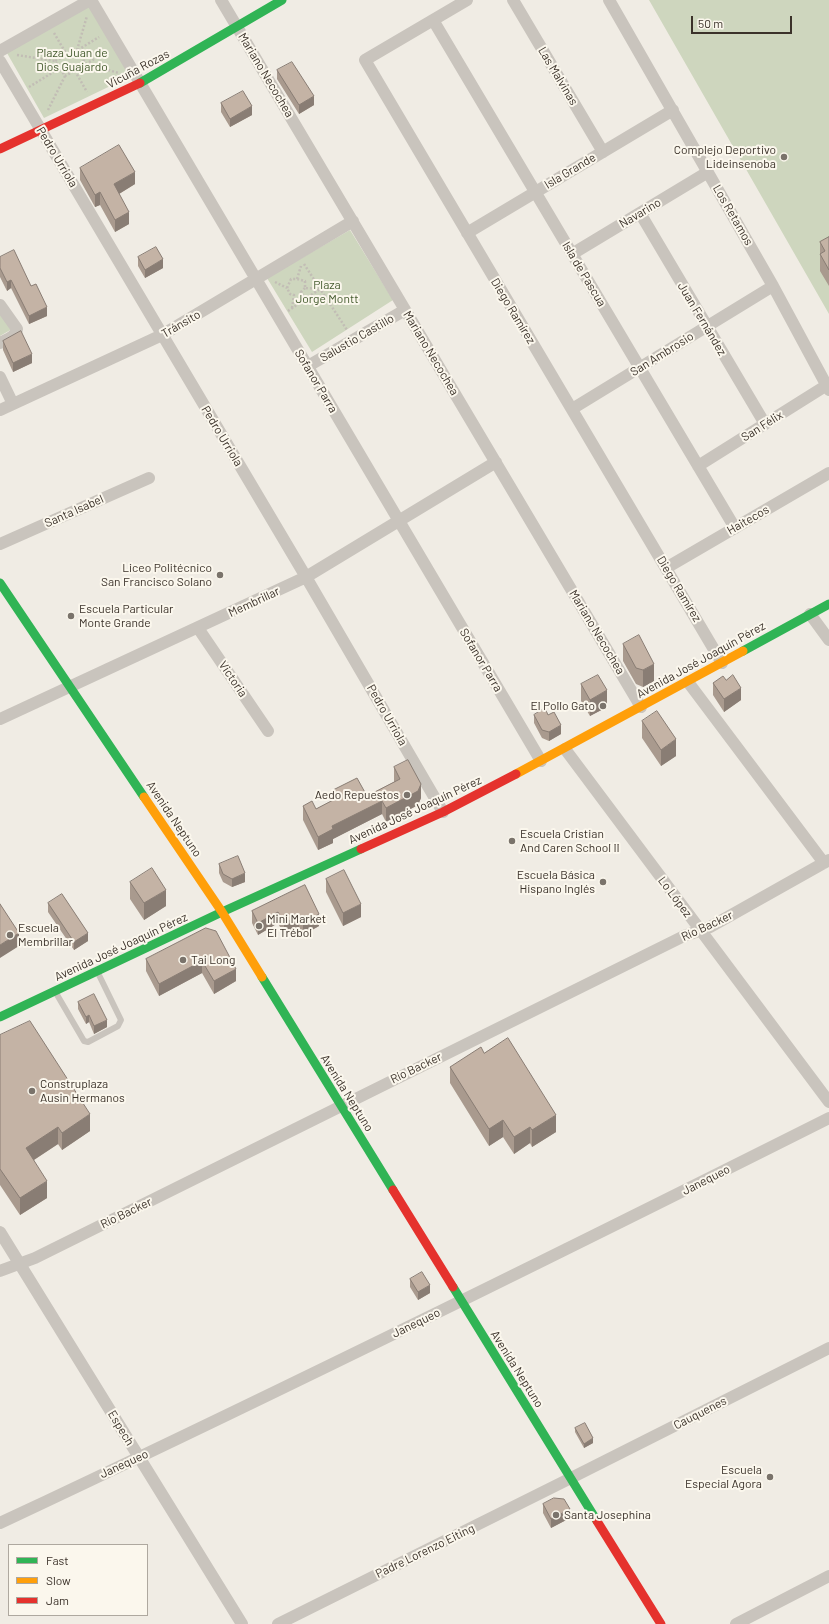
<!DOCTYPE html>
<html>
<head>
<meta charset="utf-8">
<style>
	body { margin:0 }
	#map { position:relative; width:829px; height:1624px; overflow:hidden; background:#f0ece4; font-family:Barlow,sans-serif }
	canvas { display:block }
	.legend { position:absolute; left:8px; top:1544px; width:140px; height:72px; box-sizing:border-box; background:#fbf7ed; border:1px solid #aea89f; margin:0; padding:5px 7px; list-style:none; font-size:12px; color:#3b322a }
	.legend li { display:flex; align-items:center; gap:8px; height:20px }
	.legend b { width:20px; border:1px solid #aea89f }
	.scale { position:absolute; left:691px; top:16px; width:101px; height:18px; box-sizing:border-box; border:2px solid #3b322a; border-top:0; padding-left:5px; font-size:12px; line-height:14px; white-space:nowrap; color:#3b322a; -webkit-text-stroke:3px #fbf7ed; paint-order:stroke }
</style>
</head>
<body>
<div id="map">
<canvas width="829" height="1624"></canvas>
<ul class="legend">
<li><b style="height:5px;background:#30b455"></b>Fast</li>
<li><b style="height:5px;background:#ff9f0a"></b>Slow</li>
<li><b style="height:5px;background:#e5322d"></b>Jam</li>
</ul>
<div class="scale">50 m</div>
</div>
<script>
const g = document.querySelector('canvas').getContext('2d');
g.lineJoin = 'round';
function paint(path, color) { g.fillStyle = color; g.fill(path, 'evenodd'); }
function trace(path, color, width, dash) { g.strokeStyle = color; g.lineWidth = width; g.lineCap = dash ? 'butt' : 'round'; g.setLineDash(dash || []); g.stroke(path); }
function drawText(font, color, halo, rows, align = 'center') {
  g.font = font + ' Barlow,sans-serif'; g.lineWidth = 4; g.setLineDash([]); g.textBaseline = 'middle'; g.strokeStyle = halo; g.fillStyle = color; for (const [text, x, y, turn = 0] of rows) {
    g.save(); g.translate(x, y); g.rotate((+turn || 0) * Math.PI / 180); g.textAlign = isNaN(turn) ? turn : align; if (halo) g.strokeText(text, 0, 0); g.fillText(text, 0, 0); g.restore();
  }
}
paint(new Path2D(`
	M649,0H829V314Z
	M90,5L131,76L44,118L7,53Z
	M350,230L393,300L312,352L267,278Z
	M0,311L12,329L0,336Z`), '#ced6be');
trace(new Path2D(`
	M54,33L67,55
	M77,50L87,16
	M78,50L99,37
	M108,51L65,76L55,61L77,50L86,64L119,73
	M17,55L55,61
	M75,71L87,92
	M29,87L60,68
	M48,110L65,76
	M304,264L347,330
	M297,279L301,266
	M275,282L287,288
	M305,288L301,292L305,299
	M292,308L294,295L290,294L287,288L291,279H297L305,281V288L320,289
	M288,311L320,289`), '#c2bdb5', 2.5, [2, 2]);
trace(new Path2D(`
	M56,993L84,1041L88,1042L118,1026L121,1020L98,973`), '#c9c4bd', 6);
trace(new Path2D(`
	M91,0L541,761
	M221,0L641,707
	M467,0L365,60L722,663
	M513,0L603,152
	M609,0L773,286L829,390
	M433,20L735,528
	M0,51L90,0
	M0,61L306,577L443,812
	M640,213L765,424
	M467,233L673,110
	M572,254L708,172
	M0,305L17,329C16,337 7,339 0,343
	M308,366L405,310
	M0,377L13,404
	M572,409L773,286
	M0,410L162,335L353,221
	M698,466L827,385
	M0,544L149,478
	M666,568L829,473
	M810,614L829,640
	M198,628L268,731
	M688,682L824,863
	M0,719L306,577L496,462
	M565,749L829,1102
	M0,1232L242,1624
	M0,1271L35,1258L684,936L710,927L829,860
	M0,1523C279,1392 554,1256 829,1118
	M278,1624L571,1478L829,1348
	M736,1624L829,1576`), '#c9c4bd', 12);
trace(new Path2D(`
	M140,83L282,0
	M0,583L144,797
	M743,651L829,604
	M262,977L393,1190
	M0,1017L222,912L361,849
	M453,1287L597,1521`), '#30b455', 9);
trace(new Path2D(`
	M516,774L743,651
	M144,797L222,912L262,977`), '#ff9f0a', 9);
trace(new Path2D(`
	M0,149L140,83
	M361,849L443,812L516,774
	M393,1190L453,1287
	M597,1521L661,1624`), '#e5322d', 9);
paint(new Path2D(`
	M277,70L314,105L299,114L277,79Z
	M221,103L252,115L230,127L221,112Z
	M80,168L135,184L119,194L129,224L115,232L100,205L95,207L80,180Z
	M829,237V286L820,271V242Z
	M0,257L31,286L47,316L29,324L11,288L7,291L0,277Z
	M138,257L163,268L145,278L138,266Z
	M3,341L32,363L13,372L3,350Z
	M623,644L654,681L643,687L636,684L623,661Z
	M726,680L741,700L724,712L713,695V683Z
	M581,684L607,707L590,716L581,701Z
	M534,715H548L561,734L549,741L542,738L534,723Z
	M642,721L676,756L661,766L642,738Z
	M394,767L421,798L418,805L386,822L382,814L333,839V843L318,850L303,820V806L316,809L333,800V790L367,796L394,782Z
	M219,864L245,882L232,887L223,882L219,873Z
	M326,879L361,917L343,926L326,892Z
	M130,882L166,906L144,920L130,899Z
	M305,885L319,926L303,935L299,927L284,935L278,923L258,935L252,923V911Z
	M48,903L88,941L74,950L48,912Z
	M206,928L236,981L214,994L202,973L159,996L146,971V959Z
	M78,1002L107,1027L94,1034L89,1022L86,1024L78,1009Z
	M0,1035L90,1131L62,1150L58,1144L34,1160L47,1198L20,1215L0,1185Z
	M484,1053L556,1132L532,1147L530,1143L514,1154L503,1137L489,1146L450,1083V1067Z
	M410,1279L430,1293L418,1300L410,1287Z
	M575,1428L593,1443L584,1448L575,1432Z
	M543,1504L570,1518L551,1528L543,1513Z`), '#a99a8e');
paint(new Path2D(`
	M314,96V105L299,114V105Z
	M252,106V115L230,127V119Z
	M135,172V184L114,197V184Z
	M100,192V205L95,207V195Z
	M129,212V224L115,232V220Z
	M163,259V268L145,278V270Z
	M11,280V288L7,291V282Z
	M47,307V316L29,324V316Z
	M32,354V363L13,372V363Z
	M654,664V681L643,687V670Z
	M741,688V700L724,712V699Z
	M607,690V707L590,716V700Z
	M561,725V734L549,741V732Z
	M676,739V756L661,766V750Z
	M421,784V798L418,805L386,822V808Z
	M382,801V814L333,839V843L318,850V837L332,826Z
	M245,873V882L232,887V879Z
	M166,890V906L144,920V903Z
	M361,904V917L343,926V913Z
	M278,912V923L258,935V923Z
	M319,914V926L303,935V923Z
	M299,916V927L284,935V923Z
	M19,933V946L0,958V945Z
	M88,933V941L74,950V942Z
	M202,961V973L159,996V984Z
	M236,969V981L214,994V981Z
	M89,1015V1022L86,1024V1017Z
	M107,1020V1027L94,1034V1026Z
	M90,1114V1131L62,1150V1133Z
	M556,1115V1132L532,1147V1130Z
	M503,1120V1137L489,1146V1129Z
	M58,1127V1144L26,1165V1148Z
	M530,1127V1143L514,1154V1137Z
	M47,1181V1198L20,1215V1198Z
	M430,1285V1293L418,1300V1292Z
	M593,1438V1443L584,1448V1444Z
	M570,1509V1518L551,1528V1519Z`), '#897d74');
const building = new Path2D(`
	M292,62L314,96L299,105L277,70Z
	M243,91L252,106L230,119L221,103Z
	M119,145L135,172L114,184L129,212L115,220L100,192L95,195L80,168Z
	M829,237V270L820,254L825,251L820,242Z
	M156,247L163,259L145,270L138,257Z
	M14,250L31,286L36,284L47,307L29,316L11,280L7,282L0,268V257Z
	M21,331L32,354L13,363L3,341Z
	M639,635L654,664L643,670L636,668L623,644Z
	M598,675L607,690L590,700L581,684Z
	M733,675L741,688L724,699L713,683L723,676L726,680Z
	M545,708L548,715L554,712L561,725L549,732L542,730L534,715Z
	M657,711L676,739L661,750L642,721Z
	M408,760L421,784L418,791L386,808L382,801L332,826L333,829L318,837L303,806L312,801L316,809L337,798L333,790L357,778L367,796L400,779L394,767Z
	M238,856L245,873L232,879L223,874L219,864Z
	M152,868L166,890L144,903L130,882Z
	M344,870L361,904L343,913L326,879Z
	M305,885L319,914L303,923L299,916L284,923L278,912L258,923L252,911Z
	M62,894L88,933L74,942L48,903Z
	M0,904L19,933L0,945Z
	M206,928L216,931L236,969L214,981L202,961L159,984L146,959Z
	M94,994L107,1020L94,1026L89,1015L86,1017L78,1002Z
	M30,1021L90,1114L62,1133L58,1127L26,1148L47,1181L20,1198L0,1169V1035Z
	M508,1038L556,1115L532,1130L530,1127L514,1137L503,1120L489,1129L450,1067L481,1047L484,1053Z
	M422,1272L430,1285L418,1292L410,1279Z
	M585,1423L593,1438L584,1444L575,1428Z
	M554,1498L564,1499L570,1509L551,1519L543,1504Z`);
paint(building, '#c4b3a5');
trace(building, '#897d74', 1);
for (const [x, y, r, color] of [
	[784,157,4,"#7a736b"],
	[220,575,4,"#7a736b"],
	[71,616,4,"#7a736b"],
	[603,706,4,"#7a736b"],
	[407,795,4,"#7a736b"],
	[512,841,4,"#7a736b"],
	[603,882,4,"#7a736b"],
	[259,926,4,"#7a736b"],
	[10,935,4,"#7a736b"],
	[183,960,4,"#7a736b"],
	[32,1091,4,"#7a736b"],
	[770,1477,4,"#7a736b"],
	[556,1515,4,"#7a736b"]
]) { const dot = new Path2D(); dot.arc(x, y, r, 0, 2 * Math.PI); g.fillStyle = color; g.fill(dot); trace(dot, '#fbf7ed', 1.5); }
drawText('12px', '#435a2d', '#fbf7ed', [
	["Plaza Juan de",72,53],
	["Dios Guajardo",72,67],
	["Plaza",327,285],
	["Jorge Montt",327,299]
]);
drawText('12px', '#3b322a', '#fbf7ed', [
	["Vicuña Rozas",138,69,-28],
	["Mariano Necochea",266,75,59],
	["Las Malvinas",558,76,59],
	["Pedro Urriola",57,157,59],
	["Isla Grande",570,171,-31],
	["Navarino",640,213,-31],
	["Los Retamos",733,215,60],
	["Isla de Pascua",584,274,59],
	["Diego Ramírez",513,311,59],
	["Juan Fernández",702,319,59],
	["Tránsito",181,324,-30],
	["Salustio Castillo",357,338,-30],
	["Mariano Necochea",431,353,59],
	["San Ambrosio",662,354,-32],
	["Sofanor Parra",316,381,59],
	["San Félix",762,426,-32],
	["Pedro Urriola",222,436,59],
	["Santa Isabel",74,511,-24],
	["Haitecos",748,520,-30],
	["Diego Ramírez",679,589,59],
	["Membrillar",254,602,-25],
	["Mariano Necochea",597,632,59],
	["Sofanor Parra",481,660,59],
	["Avenida José Joaquín Pérez",701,660,-29],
	["Victoria",233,679,56],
	["Pedro Urriola",387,715,60],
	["Avenida José Joaquín Pérez",415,810,-25],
	["Avenida Neptuno",174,819,56],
	["Lo López",675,897,53],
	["Río Backer",707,926,-25],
	["Avenida José Joaquín Pérez",121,947,-25],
	["Río Backer",416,1068,-26],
	["Avenida Neptuno",347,1093,58],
	["Janequeo",706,1180,-27],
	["Río Backer",126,1213,-26],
	["Janequeo",416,1323,-26],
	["Avenida Neptuno",517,1369,58],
	["Cauquenes",700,1413,-27],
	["Espech",121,1428,59],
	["Janequeo",124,1464,-25],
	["Padre Lorenzo Eiting",425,1551,-26]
]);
drawText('12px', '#3b322a', '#fbf7ed', [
	["Complejo Deportivo",776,150,"right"],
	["Lideinsenoba",776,164,"right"],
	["Liceo Politécnico",212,568,"right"],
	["San Francisco Solano",212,582,"right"],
	["Escuela Particular",79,609],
	["Monte Grande",79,623],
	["El Pollo Gato",595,706,"right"],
	["Aedo Repuestos",399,795,"right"],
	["Escuela Cristian",520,834],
	["And Caren School II",520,848],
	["Escuela Básica",595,875,"right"],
	["Hispano Inglés",595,889,"right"],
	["Mini Market",267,919],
	["El Trébol",267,933],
	["Escuela",18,928],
	["Membrillar",18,942],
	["Tai Long",191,960],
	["Construplaza",40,1084],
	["Ausin Hermanos",40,1098],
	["Escuela",762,1470,"right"],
	["Especial Agora",762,1484,"right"],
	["Santa Josephina",564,1515]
], 'left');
</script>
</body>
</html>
